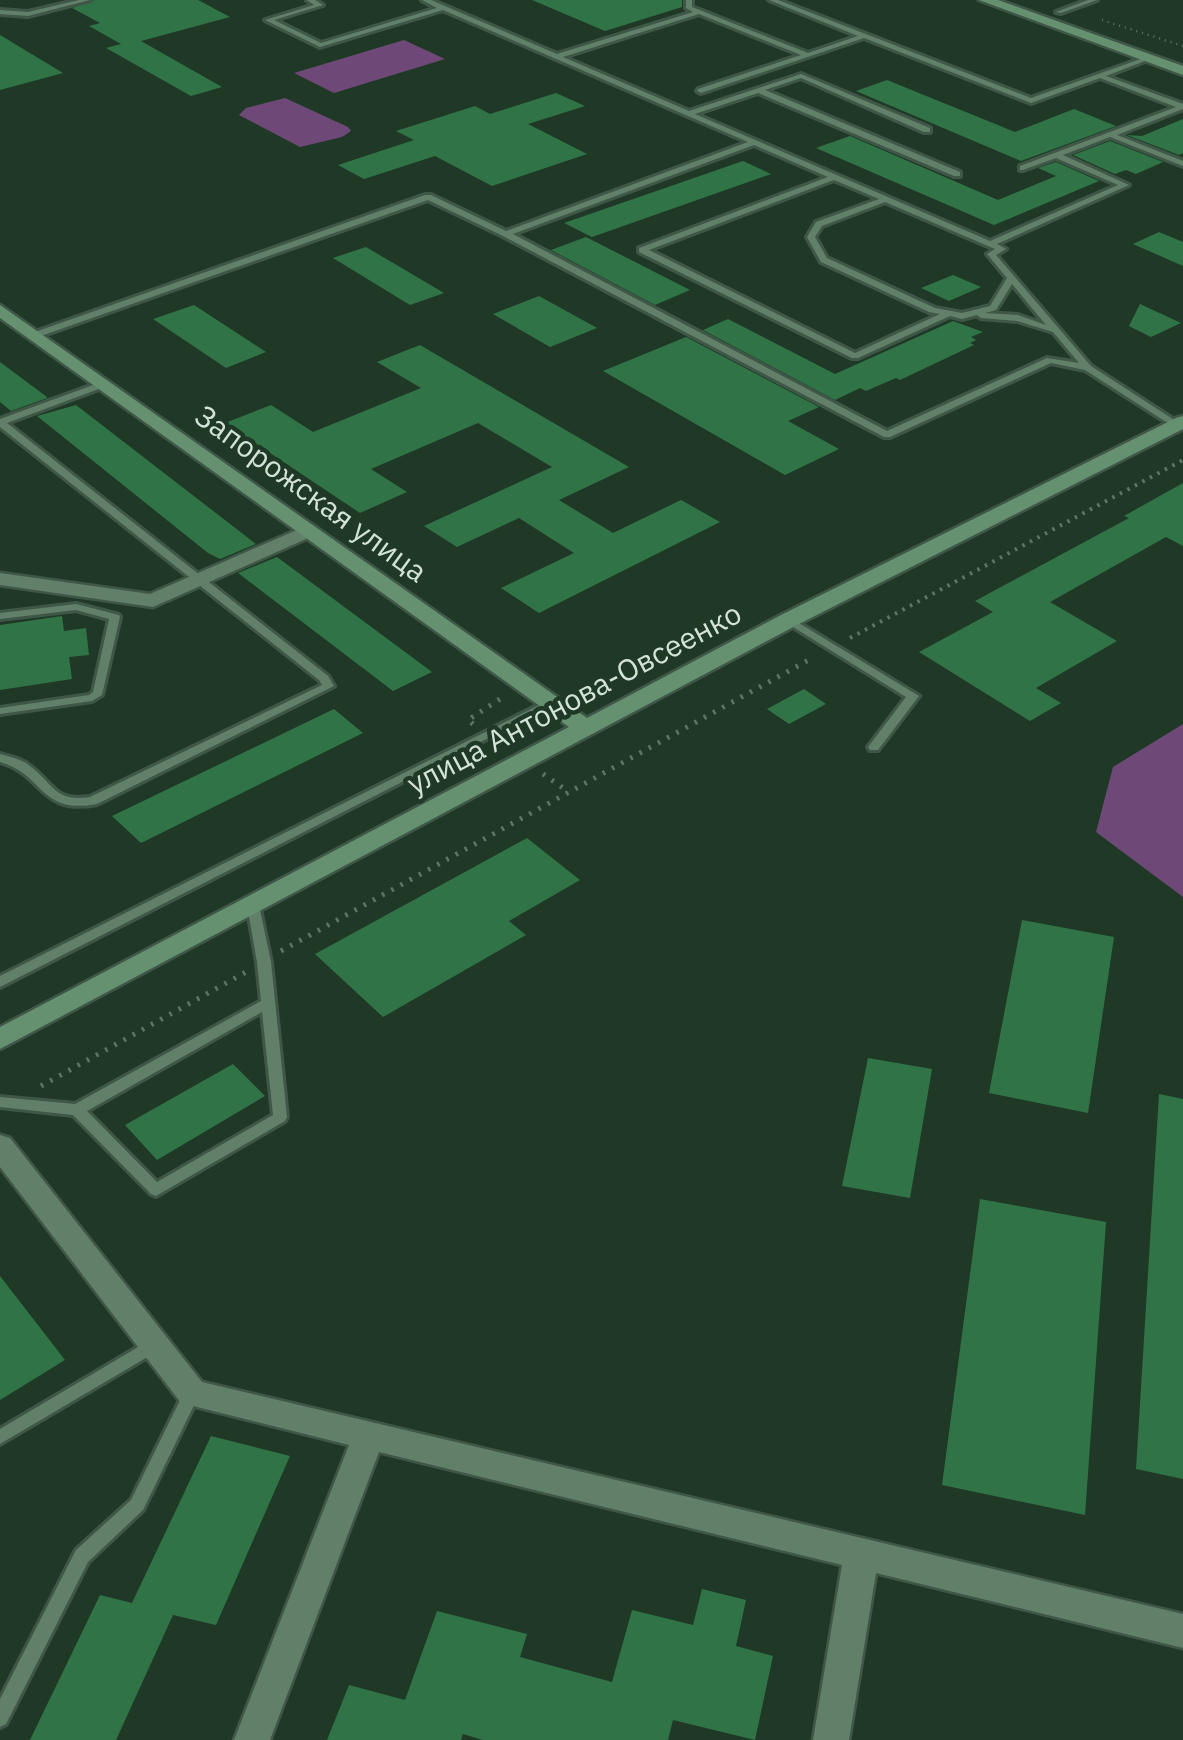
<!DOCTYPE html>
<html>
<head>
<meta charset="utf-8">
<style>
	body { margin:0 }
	canvas { display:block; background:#1f3926 }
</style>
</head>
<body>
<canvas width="1183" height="1740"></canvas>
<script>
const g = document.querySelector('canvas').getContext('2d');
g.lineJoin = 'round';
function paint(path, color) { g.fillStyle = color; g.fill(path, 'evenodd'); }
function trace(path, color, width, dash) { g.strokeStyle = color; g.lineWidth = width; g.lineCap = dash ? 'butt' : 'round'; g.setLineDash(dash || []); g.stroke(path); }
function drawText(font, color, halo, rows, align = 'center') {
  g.font = font + ' "IBM Plex Sans",sans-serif'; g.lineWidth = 9; g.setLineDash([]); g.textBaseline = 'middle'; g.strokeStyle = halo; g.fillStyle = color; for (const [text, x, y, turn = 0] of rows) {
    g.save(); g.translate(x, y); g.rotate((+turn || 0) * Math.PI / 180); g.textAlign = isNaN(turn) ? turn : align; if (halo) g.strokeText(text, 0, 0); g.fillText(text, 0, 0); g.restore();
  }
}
paint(new Path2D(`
	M404,40L445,59L334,93L294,73Z
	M285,98L348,127L351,131L342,137L300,147L239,115L246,108Z
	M1183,724V897L1096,832L1113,767Z`), '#6e4978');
paint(new Path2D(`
	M94,0H198L230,17L141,41L222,87L191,96L106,48L121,44L89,26L100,23L72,8Z
	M532,0H682V7L605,31Z
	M0,35L63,73L0,90Z
	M887,80L1015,132L1074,109L1116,126L1021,161L856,91Z
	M556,93L585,106L528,124L587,154L492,186L435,156L364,179L338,165L414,140L396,131L475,106L490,114Z
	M1183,119V153L1179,155L1127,135L1142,136Z
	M850,136L998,200L1056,176L1038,168L1056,162L1099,181L994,225L816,148Z
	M1110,141L1163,162L1136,174L1126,170L1115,174L1073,155Z
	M743,161L771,174L592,237L564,223Z
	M1159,232L1183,242V266L1133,244Z
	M586,237L690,290L655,305L551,250Z
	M366,247L444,293L410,305L333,258Z
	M953,275L981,287L949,301L921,288Z
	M539,296L597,328L550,347L493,314Z
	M1140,304L1181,323L1151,337L1129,326Z
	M194,305L266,352L226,368L153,319Z
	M728,319L835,374L953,321L983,332L971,337L976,340L970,343L974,345L900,380L896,378L866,391L860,388L835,400L703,330Z
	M686,337L819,407L788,421L839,449L785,475L603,371Z
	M420,345L629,467L559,500L613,533L681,500L720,522L539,613L501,588L574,553L519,518L457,547L424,526L552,467L478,423L371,469L407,492L360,513L225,423L271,405L313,432L421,388L377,362Z
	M0,362L47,397V398L11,411L0,402Z
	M76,405L256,544L220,559L208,553L37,416Z
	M1183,483V546L1166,537L1050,602L1117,641L1036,688L1061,703L1030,721L919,652L993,612L975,601L1129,518L1124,516Z
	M277,557L432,672L393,691L238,573Z
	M62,616L64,631L86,628L89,655L69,657L72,679L0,690V625Z
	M804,689L826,704L789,724L767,709Z
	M334,709L363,733L141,843L112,816Z
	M527,838L580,880L509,921L526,935L383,1017L315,954Z
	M1022,920L1114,937L1088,1113L989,1093Z
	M868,1058L932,1069L910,1198L842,1186Z
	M233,1064L265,1096L157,1160L125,1125Z
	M1159,1094L1183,1099V1479L1136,1469Z
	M980,1199L1106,1222L1085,1515L942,1485Z
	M0,1276L65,1360L0,1400Z
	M211,1436L290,1456L216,1625L173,1615L116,1740H30L100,1595L132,1603Z
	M702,1589L746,1600L736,1646L773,1656L755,1740L673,1720L668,1740H483L463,1734L461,1740H327L349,1685L405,1700L437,1611L527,1634L520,1657L612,1682L632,1610L693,1625Z`), '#307346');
const lane = new Path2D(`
	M79,0H90L28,16L0,14V10L28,12Z
	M307,0H315L323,5L274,20L321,43L437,8L422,0H431L557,54L693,12L686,8V0H692V7L808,53L858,36L769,0H778L1031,98L1146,57H1150V59L1106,76L1183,104V109L1117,135L1183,161V166L1110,137L1063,155L1129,185L997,244L1006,249L996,255L1091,366L1182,425L1177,428L1174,427L1085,370L1051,363L890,437H884L503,236L428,200L38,337H32V333L425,195H431L506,231L748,142L443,10L320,47L265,20L314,5ZM699,14L801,55L698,89L697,91L701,93L864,38L1031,103L1100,78L1176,107L1020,166V170H1023L1056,158L1118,185L990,241L695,114L758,93L954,176H960V172L765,90L801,78L924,132H930V128L801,74L689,111L563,57ZM754,145L828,177L639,248V252L852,358H858L950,316L962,319L977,315L981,318L1017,321L1053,332L1079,363L1047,358L887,431L513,234ZM834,180L879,199L816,222L807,237L821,262L929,312L940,314L855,353L649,250ZM885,202L995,249L987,254L1007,278L990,306L962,313L935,308L827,258L815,237L822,226ZM1012,284L1046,325L1018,315L985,313L996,310Z
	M1088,0H1097L1061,13L1056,12Z
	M104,381L107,382V386L7,423L328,676L334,686L97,804C39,815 44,774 0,762V754C11,757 21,759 30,766C55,785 54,802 90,797L322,685L319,680L0,427V419Z
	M76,604L119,615L120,617L102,695L92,701L0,714V708L89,695L93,692L109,619L76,610L0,619V613Z
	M789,617L919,696L878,750H870L868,747L906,697L785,622L784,620L785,618Z
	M549,700L553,701L555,703L553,705L0,987V976Z
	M253,901L259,905L271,962L287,1117L285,1121L156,1196L151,1194L73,1115L0,1107V1097L75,1104L261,1001L257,962L247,905ZM262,1012L273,1115L157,1182L87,1111Z
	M155,1337L161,1339L163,1344L161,1349L0,1444V1429Z
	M192,1386L198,1388L200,1393L143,1510L88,1562L6,1724L0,1727V1699L76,1550L131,1500L186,1388Z`);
const street = new Path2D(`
	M308,525L318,531L315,535L153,607L0,585V573L150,594Z
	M0,1135L10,1138L202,1382L1183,1614V1648L876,1573L849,1740H813L842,1565L379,1452L270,1740H234L349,1445L181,1403L0,1167Z`);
const secondary = new Path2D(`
	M979,0H998L1183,66V75Z
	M0,305L587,718L781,615L1176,418L1183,416V429L797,625L0,1049V1027L569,727L0,318Z`);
trace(lane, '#3f5747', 6);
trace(street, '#3f5747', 5);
trace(secondary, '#3f5747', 5);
trace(new Path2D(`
	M1102,20L1183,46`), '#5e7564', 2.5, [1, 5]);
trace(new Path2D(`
	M850,638L1183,460`), '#5e7564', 4, [2.5, 6]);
trace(new Path2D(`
	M473,724L468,720L503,697
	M543,774L569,792
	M281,951L814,657
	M41,1086L246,972`), '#5e7564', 5, [2.5, 8]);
paint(lane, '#627f69');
paint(street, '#627f69');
paint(secondary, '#659171');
drawText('30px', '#d3e3d7', '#1f3926', [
	["Запорожская улица",310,495,36],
	["улица Антонова-Овсеенко",575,700,-28]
]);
</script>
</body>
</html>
